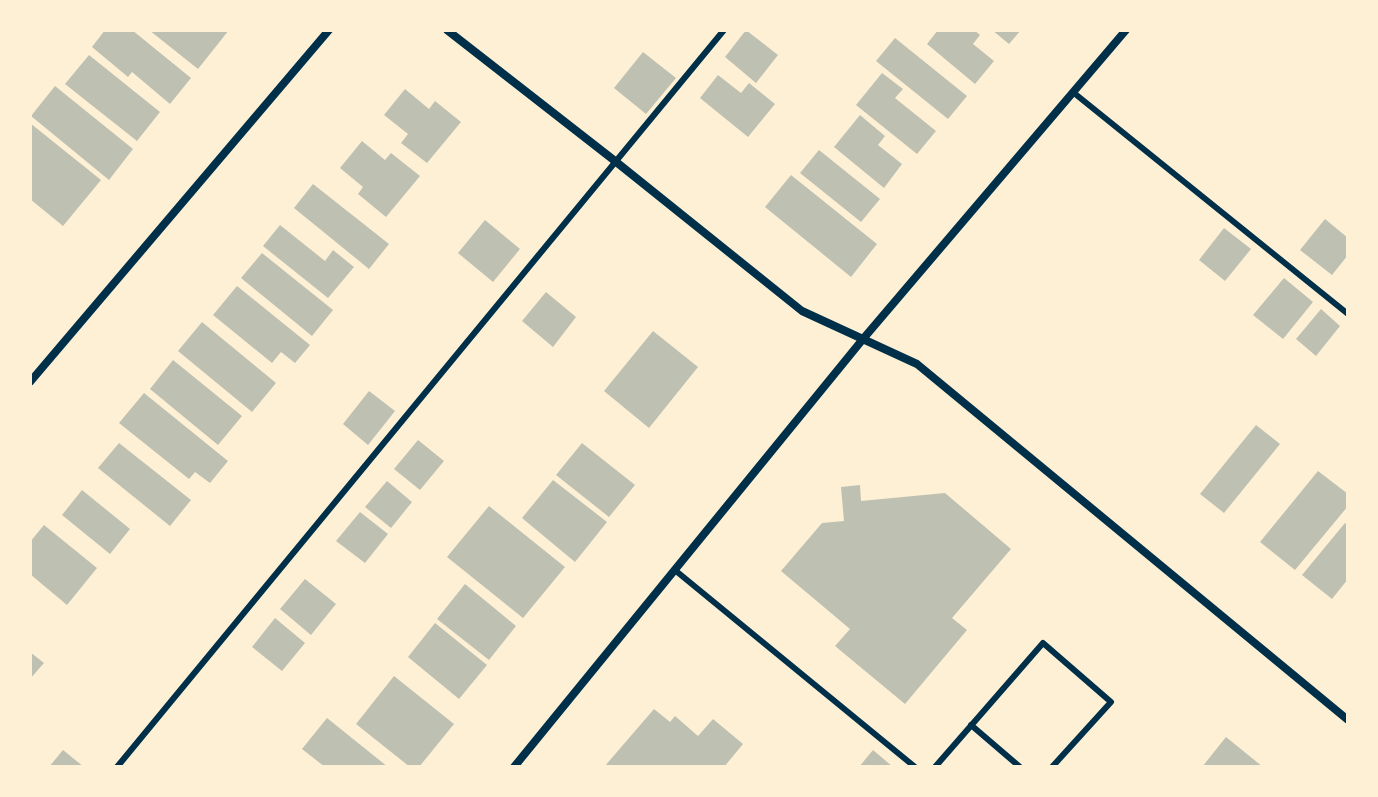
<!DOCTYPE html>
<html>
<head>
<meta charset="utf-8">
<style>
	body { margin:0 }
	#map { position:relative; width:1378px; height:797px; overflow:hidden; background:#fdf0d5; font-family:"IBM Plex Serif",serif }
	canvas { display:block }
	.frame { position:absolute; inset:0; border:32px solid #fdf0d5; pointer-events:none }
</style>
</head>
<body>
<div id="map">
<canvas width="1378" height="797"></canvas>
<div class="frame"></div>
</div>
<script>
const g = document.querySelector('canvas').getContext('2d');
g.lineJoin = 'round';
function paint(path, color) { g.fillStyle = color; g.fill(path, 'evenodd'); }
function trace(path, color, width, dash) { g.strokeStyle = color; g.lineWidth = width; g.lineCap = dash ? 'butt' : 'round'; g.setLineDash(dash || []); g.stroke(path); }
paint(new Path2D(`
	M105,30H132L191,78L170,104L132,72L128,77L92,47Z
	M149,30H229L198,69Z
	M746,30L778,55L756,83L725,57Z
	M938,30H974L980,35L973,44L994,61L975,84L927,44Z
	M992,30H1021L1009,44Z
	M895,38L967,96L948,119L876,61Z
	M643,52L676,78L646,114L614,88Z
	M89,55L160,112L137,141L65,84Z
	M882,73L903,89L895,98L936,131L917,154L856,105Z
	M718,75L741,93L749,83L775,104L748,137L700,98Z
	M55,86L133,149L109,180L31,116Z
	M405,89L429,109L435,101L461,122L427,163L401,143L408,134L384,115Z
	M860,115L885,136L878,145L902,164L884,188L834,147Z
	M30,123L101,180L63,226L30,199Z
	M362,141L385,160L391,153L420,176L386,217L358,194L363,187L340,168Z
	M819,150L880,199L861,222L800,173Z
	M791,175L877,244L851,277L765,207Z
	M313,184L389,244L369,269L294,208Z
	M1325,219L1348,238V255L1332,275L1300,250Z
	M485,220L520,249L493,282L458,253Z
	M280,225L325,261L333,250L354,267L328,298L263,246Z
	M1224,228L1251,249L1225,281L1199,260Z
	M262,253L333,310L312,336L241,278Z
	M1284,278L1313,302L1283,339L1253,315Z
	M237,286L310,345L295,363L281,352L272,363L213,315Z
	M546,292L576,317L553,347L522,321Z
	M1321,309L1340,326L1316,356L1296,339Z
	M202,322L276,383L252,412L178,351Z
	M653,331L698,367L649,428L604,391Z
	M173,360L242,416L218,445L150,389Z
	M369,391L395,411L368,445L343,424Z
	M144,393L228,461L210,483L195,472L189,479L119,423Z
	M1256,425L1280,444L1224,513L1200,494Z
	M418,440L444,461L420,490L394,469Z
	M119,443L191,500L170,526L98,468Z
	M582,443L635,485L609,517L556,475Z
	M1318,471L1348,494V506L1295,570L1260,542Z
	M553,480L607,522L575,562L522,518Z
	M387,481L412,502L391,528L365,507Z
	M860,485L861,501L945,493L1011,549L952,618L967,630L905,704L835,646L850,629L781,571L822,523L844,521L841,487Z
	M82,490L130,529L110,554L62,515Z
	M489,506L565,567L523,618L447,557Z
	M360,512L388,534L365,563L336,541Z
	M1345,523L1348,526V579L1332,599L1302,575Z
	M44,525L97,568L67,605L30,574V542Z
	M305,579L336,604L311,635L280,609Z
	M465,584L516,626L489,660L437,619Z
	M275,618L305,643L282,671L252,647Z
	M435,623L487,665L459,699L408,657Z
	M30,652L44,663L30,679Z
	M394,676L454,724L419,767H410L356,724Z
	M654,709L670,722L675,716L698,736L713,719L743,744L724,767H604Z
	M327,718L388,767H325L302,749Z
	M1226,737L1263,767H1202Z
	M63,750L84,767H49Z
	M873,750L893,767H859Z`), '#bec0b2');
trace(new Path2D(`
	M1074,93L1348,314
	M676,571L915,767
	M971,725L1020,767
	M117,767L724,30
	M935,767L1043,643L1111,702L1052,767`), '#003049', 6);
trace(new Path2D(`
	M447,30L615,161L802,311L917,364L1348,720
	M30,382L329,30
	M514,767L863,339L1126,30`), '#003049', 8);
</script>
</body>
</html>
